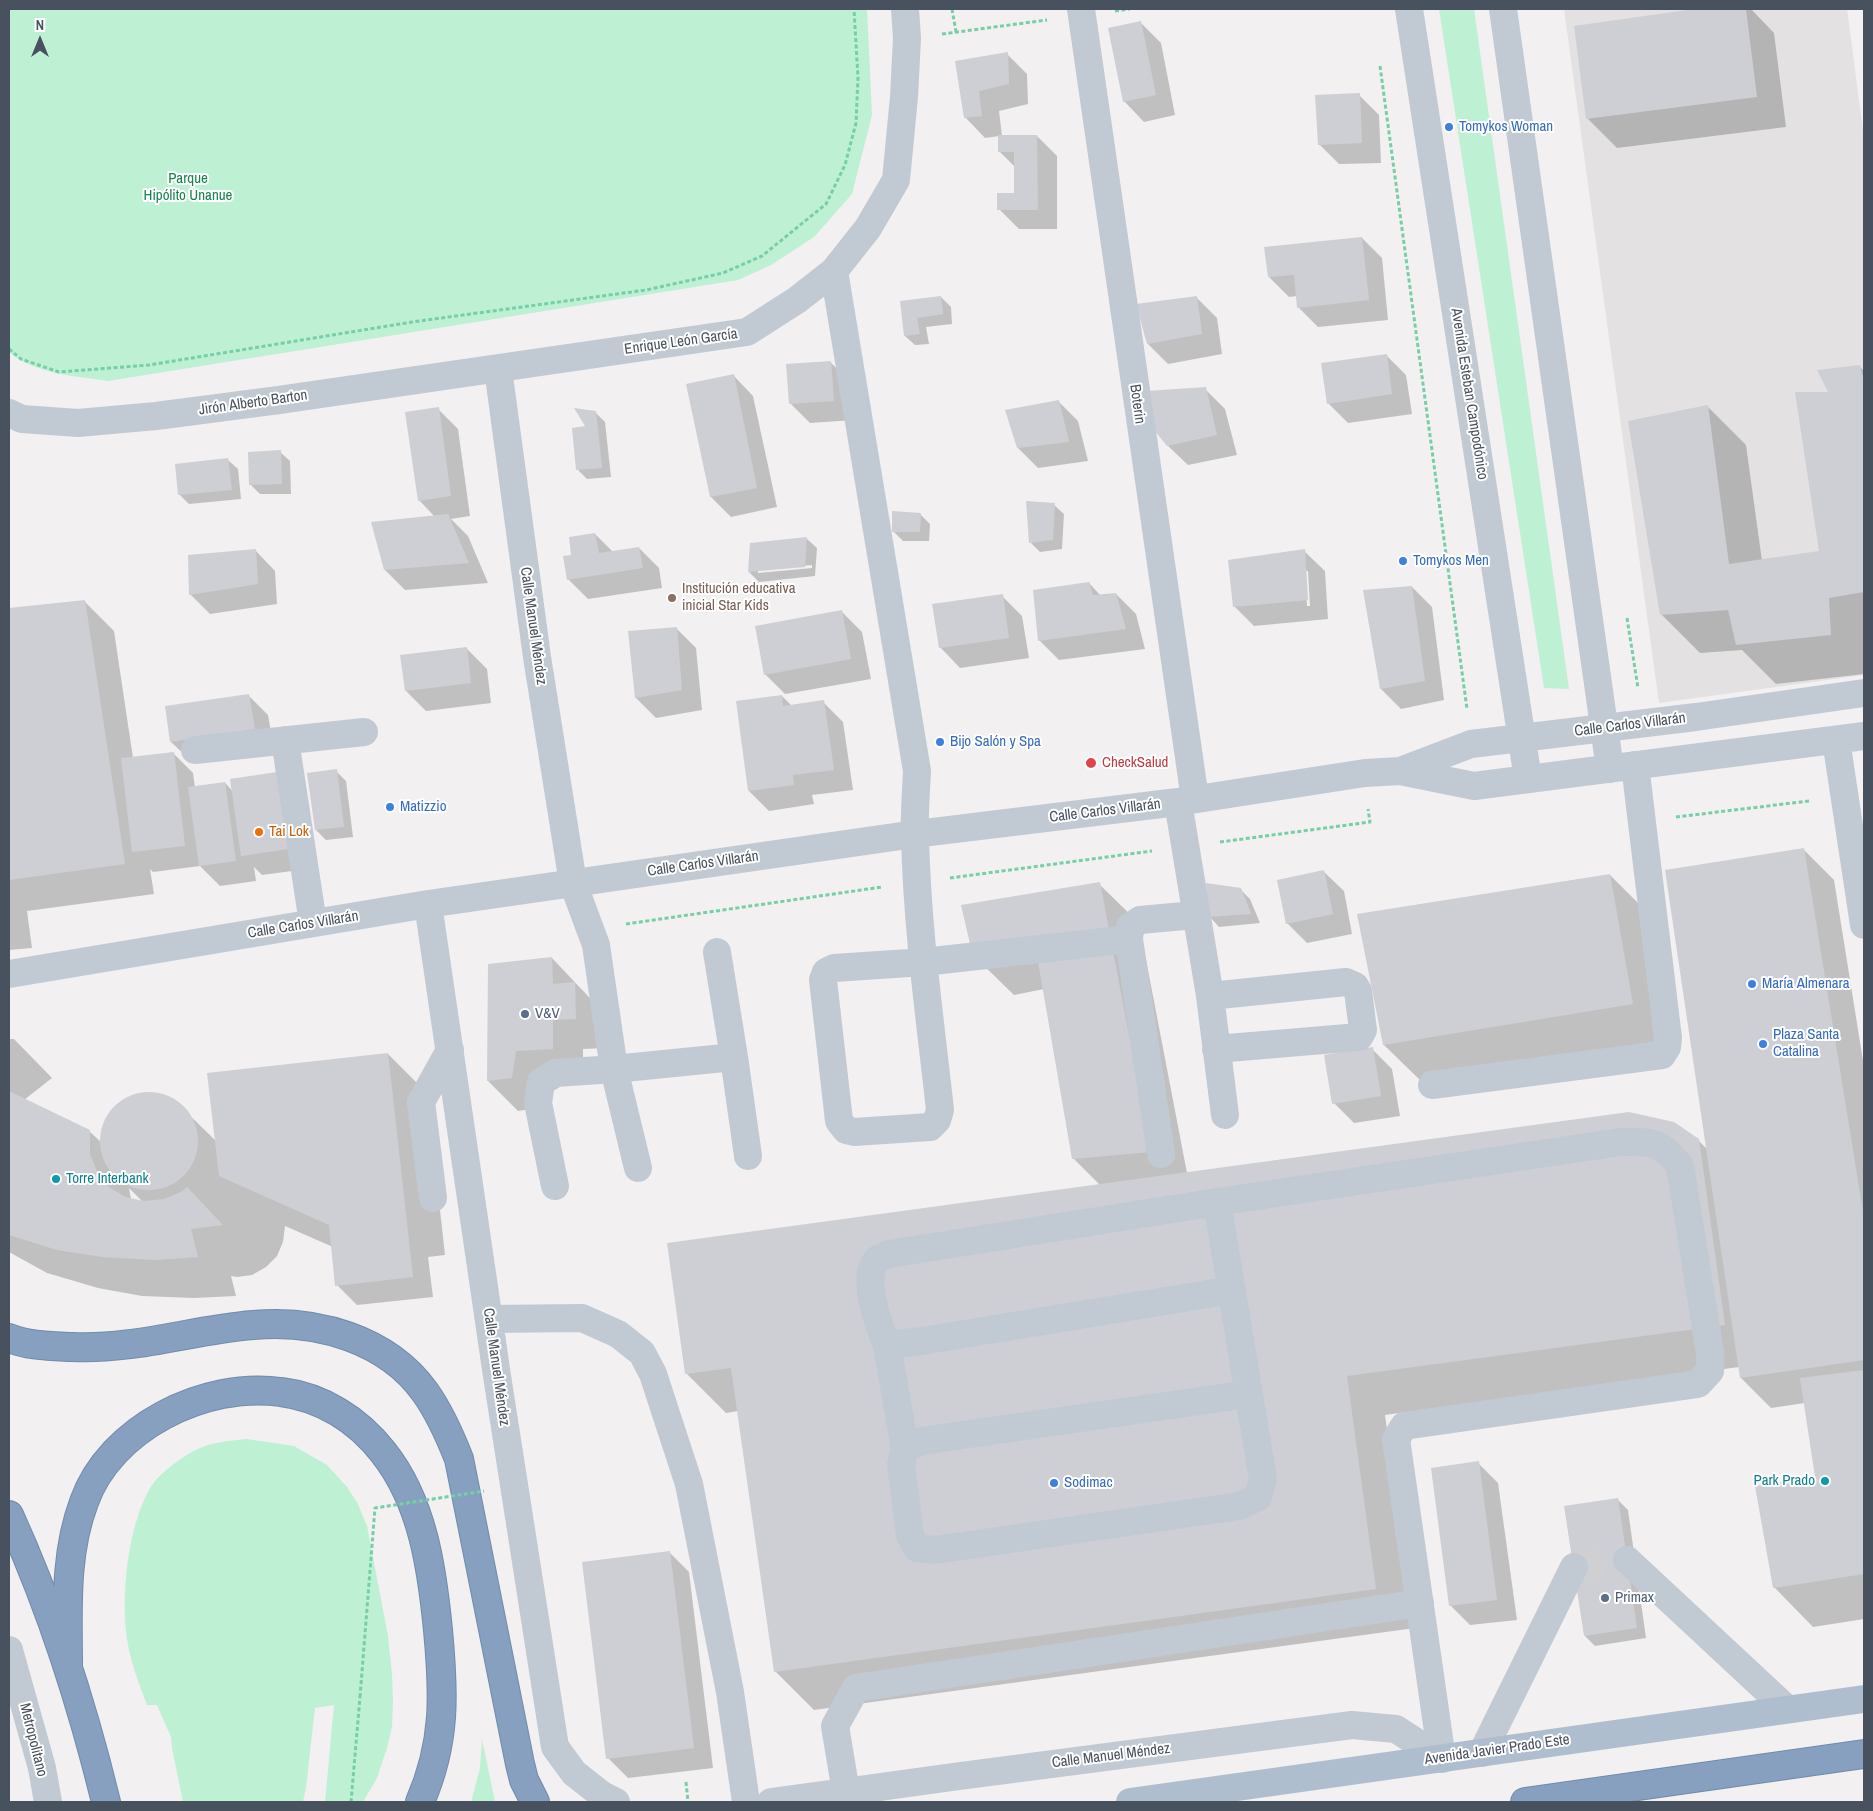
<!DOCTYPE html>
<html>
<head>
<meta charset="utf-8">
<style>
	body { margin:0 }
	#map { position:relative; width:1873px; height:1811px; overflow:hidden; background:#f2f0f0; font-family:"Archivo Narrow",sans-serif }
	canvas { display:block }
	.frame { position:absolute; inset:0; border:10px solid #48525e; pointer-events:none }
	.north { position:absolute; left:15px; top:15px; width:50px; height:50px; -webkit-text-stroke:4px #fff; paint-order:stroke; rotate:0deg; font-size:14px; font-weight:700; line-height:20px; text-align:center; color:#48525e }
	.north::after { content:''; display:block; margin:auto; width:18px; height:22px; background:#48525e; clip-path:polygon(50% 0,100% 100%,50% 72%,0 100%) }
</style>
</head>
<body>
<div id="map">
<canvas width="1873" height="1811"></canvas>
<div class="frame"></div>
<div class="north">N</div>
</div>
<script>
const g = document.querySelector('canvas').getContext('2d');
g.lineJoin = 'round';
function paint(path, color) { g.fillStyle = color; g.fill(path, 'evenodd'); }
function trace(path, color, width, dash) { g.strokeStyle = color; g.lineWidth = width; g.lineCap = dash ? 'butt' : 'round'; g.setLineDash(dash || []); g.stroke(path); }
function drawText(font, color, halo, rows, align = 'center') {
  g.font = font + ' "Archivo Narrow",sans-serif'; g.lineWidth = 4; g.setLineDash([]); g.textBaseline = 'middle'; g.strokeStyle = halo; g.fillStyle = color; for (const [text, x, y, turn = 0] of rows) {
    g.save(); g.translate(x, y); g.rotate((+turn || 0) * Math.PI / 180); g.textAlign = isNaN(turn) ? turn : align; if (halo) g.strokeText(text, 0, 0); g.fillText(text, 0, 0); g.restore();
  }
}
paint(new Path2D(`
	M1564,9H1847L1864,138V675L1659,703Z`), '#e3e1e2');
paint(new Path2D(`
	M9,9H867L872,115L852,194L814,237L771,265L738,280L108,381C75,376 35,374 9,352Z
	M1439,9H1474L1569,689L1544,688Z
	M247,1439L294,1446L327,1465L347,1487L358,1504L367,1526L388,1636L392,1674L393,1702L392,1727L387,1748L377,1778L363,1802H325L334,1705L315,1708L306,1787L303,1802H183L172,1748L171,1737L157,1705H147C141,1689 135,1674 131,1658C118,1612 126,1531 149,1490C157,1475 178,1460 192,1452C209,1442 228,1441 247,1439Z
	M482,1739L495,1802H471L480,1768Z`), '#bef0d4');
paint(new Path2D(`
	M1703,9H1751L1774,33L1786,127L1617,148L1587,118L1575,28Z
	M1141,23L1161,43L1175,115L1144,122L1124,101Z
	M1007,54L1027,74L1028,104L999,111L1002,136H1037L1057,156V229H1019L999,209L1015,194V167L999,151V136L985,138L965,117L956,62Z
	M1359,95L1379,115L1381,163L1339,164L1319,144Z
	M1362,238L1382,258L1388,320L1318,327L1298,307L1297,296L1289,297L1269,277Z
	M941,297L951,307L952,324L926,327L929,344L915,345L905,336L902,302Z
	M1197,298L1217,318L1222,354L1168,364L1148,344Z
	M1386,355L1406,375L1412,414L1348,423L1328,403Z
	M830,362L851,382L854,420L810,423L790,403Z
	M1859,366L1864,371V674L1776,684L1742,650L1700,653L1661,614L1707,406L1746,445L1762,561L1820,552L1830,393Z
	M733,375L753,396L777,507L731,517L711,497Z
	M1205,389L1225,409L1237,455L1188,465L1167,445Z
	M1058,401L1078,421L1088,461L1038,468L1018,448Z
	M438,409L458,429L470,516L451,519L468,536L488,583L405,590L385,570L435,517L419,500Z
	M595,412L605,422L611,477L587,479L578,470L587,428Z
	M280,452L290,461L291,494H260L250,484Z
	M228,460L238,469L241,499L189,504L179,494Z
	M1054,505L1064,514L1062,549L1040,552L1031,543Z
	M920,514L930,524L929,541H903L893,531Z
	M595,534L613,552L639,548L659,568L662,588L588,599L568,579L573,556Z
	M807,539L817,548L815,576L759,582L749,572L751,544ZM812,565V568L758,573V570Z
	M255,550L275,571L277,604L210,614L190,594Z
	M1304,551L1325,571L1328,619L1254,626L1234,606ZM1305,571H1308L1310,606H1307Z
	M1089,583L1101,596L1116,594L1136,614L1145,649L1059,660L1039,640Z
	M1412,587L1432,607L1444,700L1401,709L1381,689Z
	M1002,596L1022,616L1029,658L960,668L940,647Z
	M84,601L114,631L133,758L173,753L193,773L195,788L225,783L307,869L262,875L254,867L256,881L220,886L200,866L153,872L150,869L154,894L27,911L32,948L9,950V610Z
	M842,612L862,632L871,679L785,694L765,674Z
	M676,628L696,648L702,710L656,718L636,698L629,632Z
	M467,649L487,669L491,703L426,711L406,691Z
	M248,695L268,715L274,749L192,762L171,742Z
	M782,696L792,706L823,702L843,722L853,790L812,795L814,804L769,811L749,791Z
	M336,771L346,781L353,837L326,840L316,830Z
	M1804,850L1834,880L1864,1067V1619L1813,1627L1774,1587L1817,1478L1805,1403L1771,1408L1741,1378L1739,1367L1385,1415L1415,1628L814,1710L775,1671L738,1411L726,1413L687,1374L668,1244L1100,1185L1073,1158L1044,989L1014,995L974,956L1099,884L1139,923L1187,1173L1698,1140L1707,1149Z
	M1323,871L1344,891L1352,934L1307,943L1287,923Z
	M1610,875L1649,914L1672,1043L1424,1084L1384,1045L1359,915Z
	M1240,889L1250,899L1260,923L1219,927L1210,917Z
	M552,958L604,1013L606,1048L583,1049V1078L546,1080L542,1107L518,1111L488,1081Z
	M9,1039H14L52,1078L24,1100L89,1131L102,1143L101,1137L106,1121L114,1108L128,1098L144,1094L160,1095L176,1102L216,1141L388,1054L427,1093L445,1255L428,1257L433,1297L357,1305L337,1285L333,1247L285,1226L283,1242L277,1256L266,1267L252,1275L237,1277L231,1276L236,1296L194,1298L142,1296L98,1288L47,1273L9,1252ZM129,1188L143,1202L131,1199Z
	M1372,1049L1392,1069L1400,1116L1354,1123L1334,1103Z
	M1478,1463L1498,1483L1517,1620L1470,1625L1450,1605Z
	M1618,1500L1628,1510L1646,1638L1595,1646L1585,1636L1566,1507Z
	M669,1552L689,1572L713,1768L628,1778L608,1758Z`), '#0003');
paint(new Path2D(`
	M1694,9H1746L1757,97L1586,119L1574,26Z
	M1141,21L1156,95L1123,102L1108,28Z
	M1008,52L1009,84L979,91L982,116L964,118L955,61Z
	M1360,93L1362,143L1318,145L1315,95Z
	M998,135H1037L1038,210H997V193H1014V152H998Z
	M1362,237L1369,300L1297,308L1294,275L1268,277L1264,247Z
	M941,296L943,314L917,318L920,334L904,336L900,301Z
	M1197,296L1202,334L1147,344L1136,304Z
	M1387,354L1392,394L1327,404L1321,363Z
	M831,361L834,401L789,404L786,364Z
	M1860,365L1864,381V592L1829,598L1831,635L1736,645L1728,610L1660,615L1628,421L1708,405L1729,564L1819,551L1795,392H1828L1817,370Z
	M734,374L757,488L710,497L686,384Z
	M1206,387L1217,435L1167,446L1150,425L1146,391Z
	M1059,400L1069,442L1017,448L1005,410Z
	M439,407L451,496L418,501L405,412Z
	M574,408L596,411L602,468L576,470L572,428L585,426Z
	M281,450L282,484L249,485L248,452Z
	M228,458L232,490L178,495L175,464Z
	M1026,501L1055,503L1053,540L1029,543Z
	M892,511L921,513L920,532H892Z
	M448,514L469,563L384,570L371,522Z
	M595,533L599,553L639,547L643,568L567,580L563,556L571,555L569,537Z
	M807,537L805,567L748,572L750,543Z
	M256,549L258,584L189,595L188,555Z
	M1305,549L1308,600L1233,607L1228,560Z
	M1089,582L1093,595L1116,593L1126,629L1038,641L1033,590Z
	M1412,586L1425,681L1380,689L1363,590Z
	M1003,594L1009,638L939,648L932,604Z
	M85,600L125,864L9,880V608Z
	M842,610L851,659L764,675L755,626Z
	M677,627L682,690L635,698L628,631Z
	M467,647L471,683L405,691L400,655Z
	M249,694L255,729L170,742L165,706Z
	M782,695L783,706L824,700L834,770L793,775L794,785L748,791L736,701Z
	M174,752L185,846L132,852L121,758Z
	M337,769L344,827L315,830L307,773Z
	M277,772L288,849L241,856L230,779Z
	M225,782L236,861L199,866L188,787Z
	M1804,848L1864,1218V1360L1740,1378L1665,870Z
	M1324,870L1333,914L1286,924L1277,880Z
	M1610,874L1633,1004L1383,1045L1357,914Z
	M1100,882L1151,1152L1072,1159L1035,944L973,957L961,905Z
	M1206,883L1241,888L1251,914L1208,917Z
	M552,957L553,984L575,982L576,1019L553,1020V1049L516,1051L512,1078L487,1081L488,964Z
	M1373,1047L1381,1096L1332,1104L1324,1055Z
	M388,1053L413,1277L335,1286L329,1225L219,1176L207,1073Z
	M9,1091L90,1130V1154L97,1171L109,1187L125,1197L144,1201L164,1199L181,1192L187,1187L223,1225L191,1229L198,1257L155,1260L102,1257L57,1250L9,1235Z
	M100 1141a49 49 0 1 1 98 0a49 49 0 1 1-98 0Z
	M1629,1112L1674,1122L1699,1139L1725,1325L1347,1376L1376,1589L774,1672L731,1368L685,1374L667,1243Z
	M1864,1370V1574L1773,1588L1755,1486L1815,1477L1800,1378Z
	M1479,1461L1497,1600L1449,1606L1431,1468Z
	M1618,1498L1637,1628L1584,1636L1564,1506Z
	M670,1551L694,1748L606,1759L582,1562Z`), '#cdcfd5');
trace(new Path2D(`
	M1574,1567L1627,1560`), '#d0d0d3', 28, [28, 14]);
const highway = new Path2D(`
	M9,1338C28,1346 52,1346 72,1347C134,1350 192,1330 253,1325C316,1319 387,1339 425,1392C440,1413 450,1436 459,1459L520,1764L524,1780L535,1802
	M9,1515C51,1607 82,1704 106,1802
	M68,1667C68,1611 64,1555 84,1502C110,1428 205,1381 281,1392C322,1397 358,1420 383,1452C423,1502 432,1569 438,1630C444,1694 446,1742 420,1802
	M1525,1802L1864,1754`);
trace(highway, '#728bab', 30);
trace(new Path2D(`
	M952,9L956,32
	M1115,11L1130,9
	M942,34L1047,20
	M1380,66L1467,709
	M9,349L21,359L59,372L149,365L412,322L646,290L723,273L762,256L826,204L845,165L856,123L858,78L854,9
	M1627,618L1638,688
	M1676,817L1809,801
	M1220,842L1370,822L1368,809
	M950,878L1152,851
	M626,924L882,887
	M686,1782L688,1802
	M351,1802L360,1697`), '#76cfa6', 3, [4, 2.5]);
trace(new Path2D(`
	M1081,9L1195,799
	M1409,9L1528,779
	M1503,9L1610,769
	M834,271L917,771C916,793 914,815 915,836C917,928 930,1019 940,1110L937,1120L930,1127L854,1132L846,1130L839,1121L823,980L826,972L834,968L924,962L1129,939
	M498,369L537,657L573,883L596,945L614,1069L638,1168
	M9,413L22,419L78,423L156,416L279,400L747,332L797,300L834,271L868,228L896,180L904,97L907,38L905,9
	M285,740L313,923
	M1836,740L1864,925
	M195,750L364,732
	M1400,771L1471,744L1696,717L1864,693
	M1178,802L1210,996L1225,1115
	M428,904L497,1376L555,1747L574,1773L602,1795L616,1802
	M9,974L428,904L915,834L1178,802L1365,773L1400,771L1474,786L1864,736
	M1210,996L1346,982L1355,986L1358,991L1363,1030L1359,1037L1216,1049
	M734,1057L748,1156
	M1432,1085L1662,1055L1667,1047L1668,1038L1635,765
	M1161,1154L1129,939L1130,927L1140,920L1195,915
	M555,1186L538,1103L541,1082L556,1073L614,1069L734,1057L717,952
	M433,1198L421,1102L450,1050
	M1217,1202L1263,1479L1258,1497L1239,1506L935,1550L917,1548L910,1535L901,1464L905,1449L921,1441L1249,1394
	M1232,1290L922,1341L887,1345C879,1326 860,1276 878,1259C881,1257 886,1256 889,1254L1217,1202L1621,1142C1653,1142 1659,1140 1680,1166L1710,1353V1371L1698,1384L1404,1426L1396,1439L1442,1759
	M489,1319L582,1318L618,1334L642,1353L653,1374L689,1484L730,1692L746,1802
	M887,1345L905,1449
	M1627,1560L1787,1709
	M9,1650L42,1768L48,1802
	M1482,1753L1574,1567
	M846,1792L835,1726L856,1688L1420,1603
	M771,1802L960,1776L1352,1725L1396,1729L1442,1759`), '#c1cad2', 28);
trace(new Path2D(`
	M1130,1802L1864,1699`), '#afbecf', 28);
trace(highway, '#87a0bf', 28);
trace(new Path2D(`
	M360,1697L375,1508L484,1491`), '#76cfa6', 3, [4, 2.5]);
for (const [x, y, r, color] of [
	[1449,127,5,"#3f7fe0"],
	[1403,561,5,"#3f7fe0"],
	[672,598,5,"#8d6e63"],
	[940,742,5,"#3f7fe0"],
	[1091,763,6,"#e0444e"],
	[390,807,5,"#3f7fe0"],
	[259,832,5,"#e8710a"],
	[1752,984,5,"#3f7fe0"],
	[525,1014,5,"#5c6f8a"],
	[1763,1044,5,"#3f7fe0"],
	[56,1179,5,"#0f9aa8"],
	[1825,1481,5,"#0f9aa8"],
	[1054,1483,5,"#3f7fe0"],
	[1605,1598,5,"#5c6f8a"]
]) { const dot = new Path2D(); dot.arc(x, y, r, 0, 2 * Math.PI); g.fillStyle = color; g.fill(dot); trace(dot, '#fff', 2); }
drawText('15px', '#366cbe', '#fff', [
	["Tomykos Woman",1459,127],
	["Tomykos Men",1413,561],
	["Bijo Salón y Spa",950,742],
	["Matizzio",400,807],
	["María Almenara",1762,984],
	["Plaza Santa",1773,1035],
	["Catalina",1773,1052],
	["Sodimac",1064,1483]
], 'left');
drawText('15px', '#168250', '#fff', [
	["Parque",188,179],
	["Hipólito Unanue",188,196]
]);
drawText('15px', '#48525e', '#fff', [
	["Enrique León García",681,342,-8],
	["Avenida Esteban Campodónico",1469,394,81],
	["Jirón Alberto Barton",253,403,-8],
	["Boterin",1137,404,82],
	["Calle Manuel Méndez",533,626,82],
	["Calle Carlos Villarán",1630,725,-7],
	["Calle Carlos Villarán",1105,811,-7],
	["Calle Carlos Villarán",703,864,-8],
	["Calle Carlos Villarán",303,925,-9],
	["Calle Manuel Méndez",496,1367,82],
	["Metropolitano",33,1740,76],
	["Avenida Javier Prado Este",1497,1750,-8],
	["Calle Manuel Méndez",1111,1756,-7]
]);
drawText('15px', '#785e54', '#fff', [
	["Institución educativa",682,589],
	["inicial Star Kids",682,606]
], 'left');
drawText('15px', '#be3a42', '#fff', [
	["CheckSalud",1102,763]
], 'left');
drawText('15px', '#c56008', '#fff', [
	["Tai Lok",269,832]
], 'left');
drawText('15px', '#4e5e75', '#fff', [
	["V&V",535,1014],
	["Primax",1615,1598]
], 'left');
drawText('15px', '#0d838f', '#fff', [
	["Torre Interbank",66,1179],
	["Park Prado",1815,1481,"right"]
], 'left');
</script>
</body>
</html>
